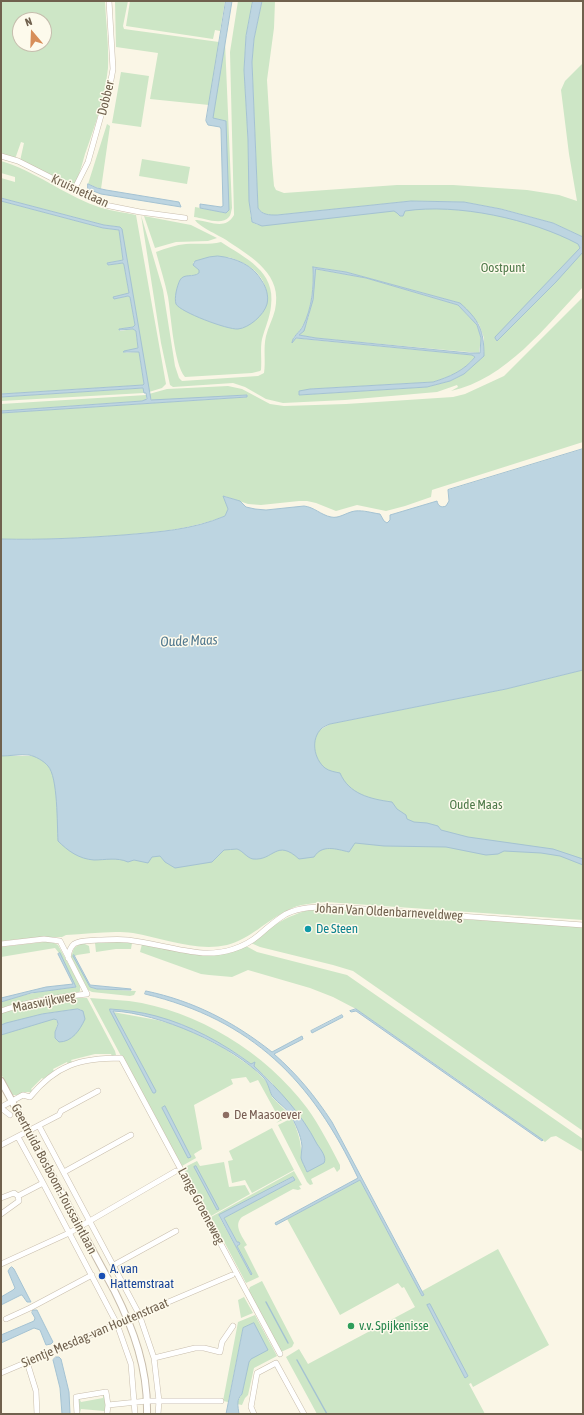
<!DOCTYPE html>
<html>
<head>
<meta charset="utf-8">
<style>
	body { margin:0 }
	#map { position:relative; width:584px; height:1415px; overflow:hidden; background:#faf6e6; font-family:"Asap Condensed",sans-serif }
	canvas { display:block }
	.frame { position:absolute; inset:0; border:2px solid #70614e; pointer-events:none }
	.north { position:absolute; left:12px; top:12px; width:40px; height:40px; box-sizing:border-box; background:#fdfaec; border:1px solid #c5bdad; border-radius:50%; rotate:341deg; font-size:11px; font-weight:700; line-height:16px; text-align:center; color:#70614e }
	.north::after { content:''; display:block; margin:auto; width:14px; height:18px; background:#d78e59; clip-path:polygon(50% 0,100% 100%,50% 72%,0 100%) }
</style>
</head>
<body>
<div id="map">
<canvas width="584" height="1415"></canvas>
<div class="frame"></div>
<div class="north">N</div>
</div>
<script>
const g = document.querySelector('canvas').getContext('2d');
g.lineJoin = 'round';
function paint(path, color) { g.fillStyle = color; g.fill(path, 'evenodd'); }
function trace(path, color, width, dash) { g.strokeStyle = color; g.lineWidth = width; g.lineCap = dash ? 'butt' : 'round'; g.setLineDash(dash || []); g.stroke(path); }
function drawText(font, color, halo, rows, align = 'center') {
  g.font = font + ' "Asap Condensed",sans-serif'; g.lineWidth = 3; g.setLineDash([]); g.textBaseline = 'middle'; g.strokeStyle = halo; g.fillStyle = color; for (const [text, x, y, turn = 0] of rows) {
    g.save(); g.translate(x, y); g.rotate((+turn || 0) * Math.PI / 180); g.textAlign = isNaN(turn) ? turn : align; if (halo) g.strokeText(text, 0, 0); g.fillText(text, 0, 0); g.restore();
  }
}
paint(new Path2D(`
	M1,1H105C106,23 109,46 108,68C105,97 95,126 85,154C82,164 79,179 72,187L20,161L24,143L21,142L15,159L1,153ZM20,20H44V44H20Z
	M115,1H128L123,26L124,29L219,42L209,105L150,99L158,53L116,47Z
	M130,1H225L220,31L215,30L213,39L126,26Z
	M238,1H253L246,36L244,70L248,140L250,213L252,222L258,225L259,219L464,206L538,223L583,243V287C546,326 506,379 451,391L458,387L457,385L437,392L345,400L283,403L266,399L245,387L233,383L173,387L170,385L161,343L141,215L163,290L175,366L179,378L182,381L258,376L264,373C266,361 263,349 266,336C268,327 273,319 275,310C283,275 253,258 229,242C221,236 199,227 195,220H197C211,222 226,230 234,215L230,52ZM314,267L346,272L460,303L479,324L484,338V355L464,374L450,381L427,387L299,395L310,389L433,382C449,377 464,371 475,357L472,355L293,338C313,320 312,291 314,267Z
	M262,1H275L274,28L267,80L272,163L274,186L276,190L284,193L397,185H453L527,190L559,195L577,201L569,154L561,90L565,81L583,63V237L553,223L502,209L464,202L411,201L277,215C269,215 262,215 258,208L252,62L254,39Z
	M225,42L232,208C231,211 231,215 229,217C222,226 203,218 194,217L195,207L226,213V121L212,119Z
	M121,72L149,76L141,127L112,123Z
	M107,124L110,126L101,189L88,184Z
	M142,159L190,167L187,184L139,176Z
	M1,161C35,171 63,194 96,206C109,211 123,212 136,215L166,384L162,388L149,392L120,227L104,225L1,198V178L15,182V177L1,173Z
	M1,201L103,228L119,230L123,260L107,263L108,265L123,263L124,265L129,293L114,299L128,296L130,297L135,325L133,327L119,329L120,331L133,329L136,331L138,348L124,353L139,352L144,384L143,385L1,394Z
	M144,216L191,225L217,238L208,241L176,242L155,248Z
	M221,242C245,258 276,271 271,306C270,317 265,328 262,339C260,349 262,359 261,370L260,371L252,373L185,377C174,365 171,315 168,297C165,282 160,267 156,252C166,248 176,245 186,244C198,243 209,245 221,242ZM228,257C242,261 260,270 265,286C267,292 265,302 265,309L253,321L242,328L190,275H196L199,273V270L193,263L195,261Z
	M315,269L366,278L458,305L477,325L481,338L479,353L316,338L299,335C314,320 311,289 315,269Z
	M583,297V442L435,489L432,490L431,497L405,506L386,511L357,505L336,511L316,503L307,501H299L261,505L248,504L224,496L228,509L225,516C191,529 159,532 123,535C82,538 42,540 1,539V413L247,397L246,395L152,401L149,394L167,389L228,386L242,389L270,404L284,406L346,404L453,397L465,394L504,376Z
	M144,388V393L1,401V397Z
	M146,395V400L142,401L1,411V404Z
	M583,670V920L326,902C314,903 299,904 288,910C266,921 250,939 227,945C196,952 163,938 133,933C112,930 88,934 66,935L62,937H42L1,941V756H29L320,730L330,724L506,689Z
	M312,909L583,927V1131L353,971L333,965L260,947L251,943C271,926 286,916 312,909Z
	M44,942H52L58,945L80,985V991L78,993L41,997L1,1008V1002C26,993 51,990 76,987L59,953L55,948L1,957V947Z
	M120,942L132,943L131,949H116L96,952L95,943Z
	M80,944H85L89,946L90,953L77,955L75,956L74,955L90,987L97,989L136,991L134,995L130,996L92,992L88,990L71,957L74,948Z
	M142,944L194,954L246,946L257,952L347,975L583,1139V1152L556,1136L551,1137L545,1142L484,1098L356,1009L333,997L310,988L248,970L232,977L209,975L201,974L140,952Z
	M71,998H87L115,1051L116,1055L112,1056L111,1054H95L71,1060L72,1062L68,1064L67,1062L53,1069L54,1071L43,1079L42,1078L31,1089L32,1090L31,1092H24L17,1095H13L1,1074V1035L54,1018L58,1022L55,1032L81,1009L42,1014L1,1025V1013L30,1005Z
	M90,998C103,999 116,1000 129,1001C197,1010 266,1053 307,1108C320,1126 330,1146 340,1165V1169L337,1172L334,1167L311,1179L313,1184L310,1185L307,1182L278,1125L292,1118C298,1132 302,1143 301,1157L324,1163L272,1083L254,1066V1064H251L239,1055L202,1034L181,1024L111,1009L156,1092L113,1012L157,1020L182,1027L222,1047L253,1068L265,1080L270,1088L272,1097L291,1116L276,1123L280,1120L258,1080L250,1083L246,1077L231,1079L233,1084L194,1105L202,1149L194,1154L196,1158L182,1166L126,1062H125L121,1056Z
	M272,1128L294,1170L252,1193L245,1180L232,1183L228,1161L233,1160L229,1151Z
	M197,1161L200,1166L224,1162L229,1187L245,1185L250,1194L211,1216L208,1211H207L183,1168Z
	M294,1171L302,1185L299,1186L301,1189L298,1190L293,1189L242,1217C233,1225 242,1236 247,1245L244,1247L259,1277L246,1283L211,1217ZM293,1177L294,1180L224,1218L237,1242L240,1244L237,1246L252,1274L251,1275L219,1216Z
	M360,1180L422,1296L424,1295L422,1291L498,1249L549,1345L473,1387L471,1383L469,1384L485,1414H317L286,1357L299,1349L308,1364L415,1307L404,1287L402,1288L398,1283L340,1315L287,1219ZM427,1305L468,1376L465,1377Z
	M262,1281L294,1343L292,1347L281,1352L248,1292L250,1287Z
	M244,1297L253,1313L241,1318L238,1300Z
	M255,1315L277,1356L254,1368L248,1395L245,1398L242,1405L237,1404L240,1397L242,1394L248,1362L251,1359L243,1328L228,1402L223,1401L238,1322Z
	M103,1394H104L106,1404L105,1414H104V1411L81,1409L80,1413L79,1412V1398L81,1402L103,1398Z`), '#cde6c6');
const water = new Path2D(`
	M226,1H232L213,118L226,121L229,210L226,213L200,208V204L221,207L223,206L221,129L220,127L208,125L206,121Z
	M253,1H262L254,39L252,62L258,208C262,215 269,215 277,215L411,201L464,202L501,209L553,223L583,237V252L556,282L497,341L495,338V337L580,248L578,244C531,219 457,203 405,211L403,216H400L397,213L394,211L262,226L252,222L249,201L248,140L244,70L246,36Z
	M88,184L97,188L106,190L179,202L181,207L101,194L88,189Z
	M1,198L104,225L120,227L122,229L151,400L247,395V397L1,413V411L142,401L147,399L146,393H144L143,388L1,397V394L143,385L144,384L139,352H123L124,351L138,348L136,331L133,329L119,330V329L133,327L135,325L130,297L128,296L114,299L113,297L129,293L124,265L123,263L108,265L107,263L123,260L119,230L103,228L1,201Z
	M218,256C236,258 253,265 262,281C266,287 269,296 267,304C264,315 249,328 238,329C228,330 180,312 176,304C174,298 177,286 180,280C184,273 193,278 199,273V270L193,265L195,261L209,257Z
	M313,267L346,272L460,303C479,320 484,330 484,356L464,374L450,381L427,387L299,395V391L310,389L433,382C449,377 464,371 475,357L472,355L296,338L292,343C292,337 300,332 303,326C312,308 314,287 313,267ZM316,269L366,278L458,305L477,325L481,338L480,353H469L316,338L299,335L304,331L313,300Z
	M583,449V670L506,689L330,724C327,725 324,727 322,728C310,739 314,759 325,768C329,771 335,772 340,773C349,794 370,799 392,802L397,809L406,815L407,819L414,822L427,823L438,826L441,830L468,837L553,849L583,859V865L560,856L541,853L504,851L498,854L486,855L446,847L384,846L355,843L349,852C336,849 322,844 314,857L299,859C276,838 274,861 253,859C247,858 243,851 237,849C233,849 228,850 224,850L212,862L175,868L165,862L160,856L152,857L148,863L134,860L128,862C117,857 105,860 94,860C79,859 68,851 58,841C57,825 58,777 48,766C44,761 35,756 29,755C20,754 10,756 1,756V539C42,540 82,538 123,535C158,532 192,530 225,516L228,509L223,496L240,501L246,507L255,509L266,510L304,506C314,507 321,515 331,517C339,519 347,512 355,511C364,510 372,513 380,514L384,521L387,523L390,520V515L437,501C438,506 441,508 446,506L449,501L448,490Z
	M60,953L76,987L31,993L1,1002V998L46,987L73,984L58,954Z
	M74,955L90,985L131,989V990L97,989L90,987L73,956Z
	M146,991C194,1001 234,1022 272,1052L302,1036L303,1039L274,1054C297,1074 315,1096 332,1122L424,1295L422,1296L360,1180L276,1225L275,1223L358,1178C312,1081 253,1020 145,994Z
	M78,1009L83,1011L85,1019C80,1030 72,1042 59,1042L55,1038V1032L58,1024L57,1020L54,1019L1,1035V1025L6,1023L42,1014Z
	M110,1009C125,1010 141,1012 156,1016C190,1025 223,1043 251,1064L255,1062L254,1066C280,1091 301,1113 317,1144C321,1150 327,1157 324,1163L307,1172C305,1167 302,1162 301,1158C301,1154 302,1150 302,1146C301,1135 295,1123 290,1114C286,1108 278,1103 273,1097C270,1094 269,1084 264,1078C232,1045 159,1013 113,1011L156,1091L155,1093H153L110,1011Z
	M356,1009L543,1140L542,1141L356,1011L351,1012L350,1011Z
	M342,1015L343,1017L312,1033L311,1031Z
	M165,1106L191,1157L188,1158L162,1108Z
	M196,1166L219,1209L217,1210L194,1167Z
	M293,1177L295,1180L224,1218L237,1242H239L240,1244L237,1246L252,1274L251,1275L219,1215Z
	M12,1267L14,1269L31,1302H27L22,1295H21L1,1305V1297L13,1290L15,1288L8,1271L10,1268Z
	M430,1304L468,1376L465,1378L427,1305Z
	M33,1310H37L53,1342L51,1344L46,1345L40,1330L34,1328L1,1343V1335L34,1321L35,1318L32,1313Z
	M254,1323L268,1350L251,1359L249,1362L242,1394C236,1400 238,1406 239,1414H226L243,1328Z
	M56,1357H59L61,1359L69,1392L70,1414H62L60,1388L53,1360Z`);
paint(water, '#bdd5e1');
trace(water, '#a4c2d2', 1);
trace(new Path2D(`
	M266,1302L288,1343
	M297,1360L327,1414`), '#a4c2d2', 1.5);
const minor = new Path2D(`
	M1,156L18,161L105,205L140,212L185,218
	M74,190L88,162L111,80L113,69L109,1
	M1,944L44,939L60,941L87,994C58,997 29,1001 1,1011
	M68,958C69,953 69,948 74,944C80,940 90,941 98,940C107,940 118,939 128,940C153,943 178,951 203,953C223,954 244,948 259,935C268,927 276,920 286,914C302,906 319,907 337,907L583,925
	M1,1107L23,1095L30,1097C56,1065 80,1058 121,1058L280,1354
	M1,1108L10,1115
	M39,1126L139,1314L154,1358L159,1401L158,1414
	M18,1137L43,1183L117,1324L131,1364L135,1414
	M1,1145L59,1115L61,1111L98,1091
	M64,1172L131,1135
	M18,1196L43,1183
	M1,1198L14,1193L18,1196
	M1,1214L19,1201L18,1196
	M1,1264L69,1233L176,1171
	M114,1265L176,1231
	M6,1319L30,1308L92,1275
	M154,1358L195,1348H204L220,1352L222,1342L233,1326
	M27,1362L36,1391L37,1414
	M1,1373L232,1275
	M108,1405L147,1401H221
	M77,1414L76,1397L106,1392L108,1405L107,1414
	M254,1414L251,1407L257,1373L276,1363L304,1414`);
const tertiary = new Path2D(`
	M1,1081L114,1290C134,1330 148,1369 147,1414`);
trace(minor, '#c8bdac', 6);
trace(tertiary, '#c8bdac', 8);
trace(minor, '#fff', 5);
trace(tertiary, '#fff', 6);
for (const [x, y, r, color] of [
	[308,929,4,"#0f9aa8"],
	[226,1115,4,"#8d6e63"],
	[102,1276,4,"#1a4fb4"],
	[351,1326,4,"#2e9e5b"]
]) { const dot = new Path2D(); dot.arc(x, y, r, 0, 2 * Math.PI); g.fillStyle = color; g.fill(dot); trace(dot, '#fdfaec', 1.5); }
drawText('13px', '#70614e', '#fdfaec', [
	["Dobber",106,98,-76],
	["Kruisnetlaan",80,191,25],
	["Johan Van Oldenbarneveldweg",389,912,3],
	["Maaswijkweg",44,1002,-11],
	["Geertruida Bosboom-Toussaintlaan",54,1179,62],
	["Lange Groeneweg",201,1206,62],
	["Sientje Mesdag-van Houtenstraat",95,1333,-23]
]);
drawText('13px', '#4f7a4a', '#fdfaec', [
	["Oostpunt",503,268],
	["Oude Maas",476,805]
]);
drawText('13px', '#0d838f', '#fdfaec', [
	["De Steen",316,929]
], 'left');
drawText('13px', '#785e54', '#fdfaec', [
	["De Maasoever",234,1115]
], 'left');
drawText('13px', '#164399', '#fdfaec', [
	["A. van",110,1269],
	["Hattemstraat",110,1284]
], 'left');
drawText('13px', '#27864d', '#fdfaec', [
	["v.v. Spijkenisse",359,1326]
], 'left');
drawText('italic 14px', '#51788e', '#fdfaec', [
	["Oude Maas",189,641,-2]
]);
</script>
</body>
</html>
